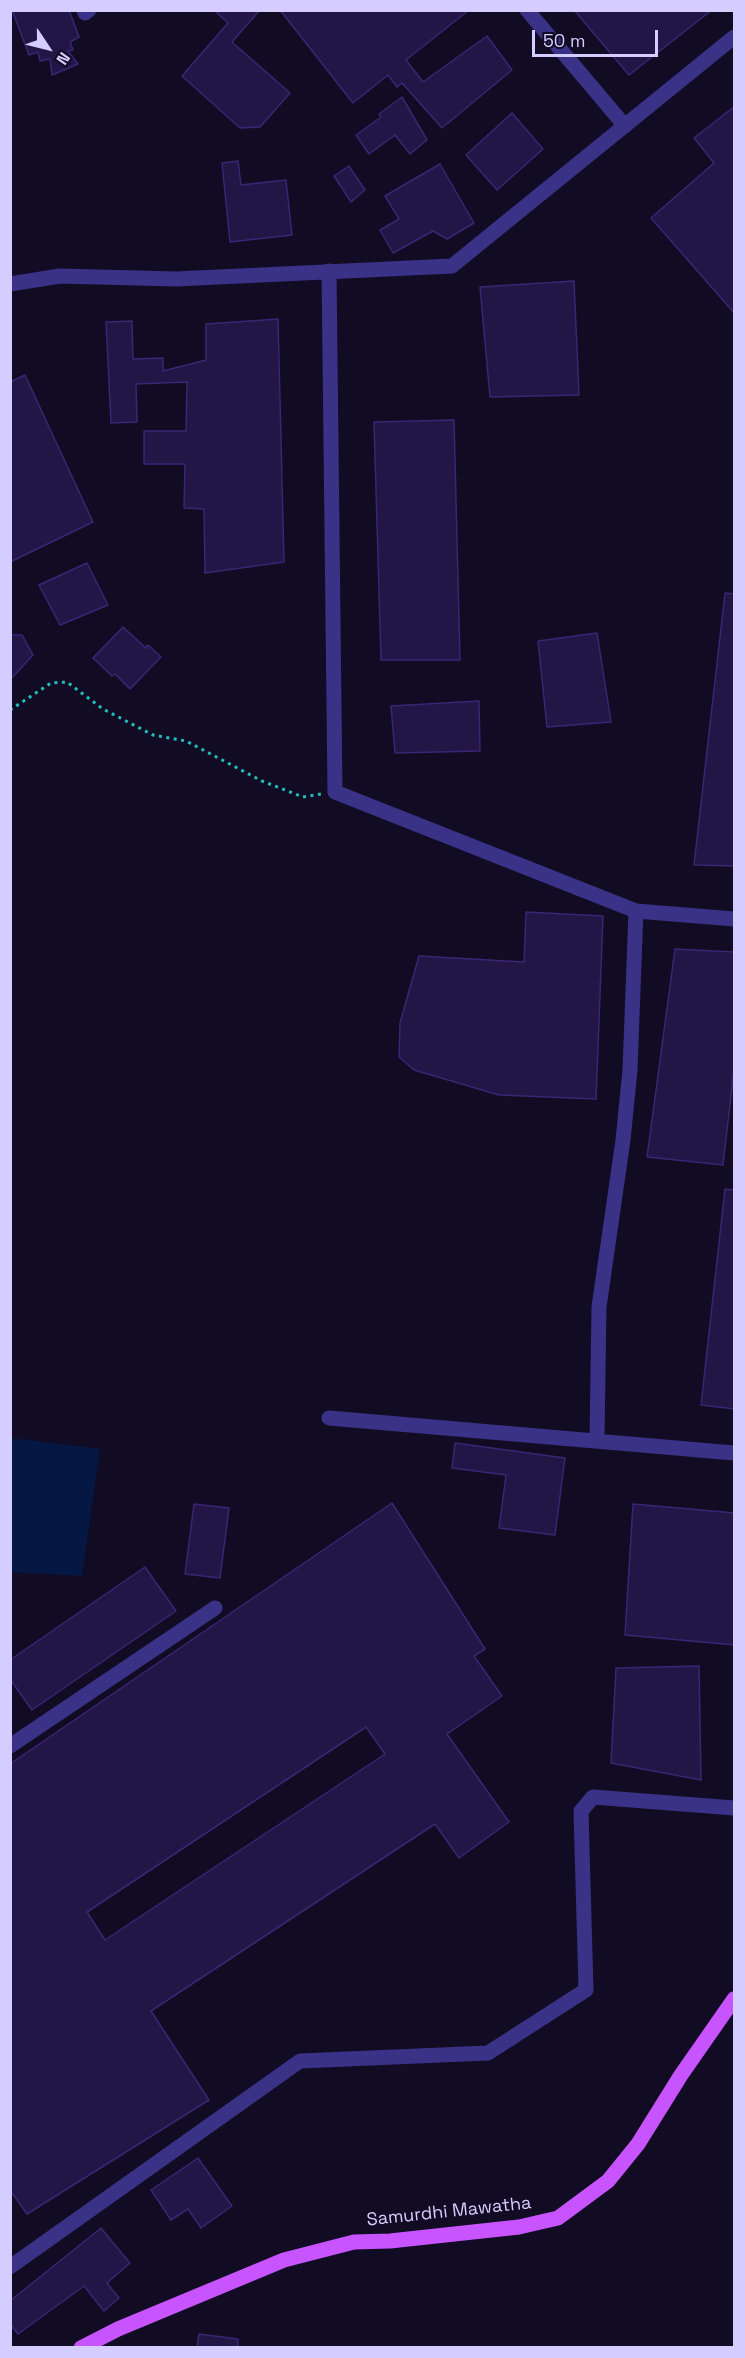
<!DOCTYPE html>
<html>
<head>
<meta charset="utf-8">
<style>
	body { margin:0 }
	#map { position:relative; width:745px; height:2358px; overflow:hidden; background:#110b23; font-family:"Space Grotesk",sans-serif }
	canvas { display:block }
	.frame { position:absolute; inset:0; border:12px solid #d5cdff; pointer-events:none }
	.north { position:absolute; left:18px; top:18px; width:60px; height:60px; -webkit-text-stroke:4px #110b23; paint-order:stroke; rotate:125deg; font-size:16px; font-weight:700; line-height:24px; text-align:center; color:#d5cdff }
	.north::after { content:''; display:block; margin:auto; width:21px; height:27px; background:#d5cdff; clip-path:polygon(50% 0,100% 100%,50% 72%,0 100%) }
	.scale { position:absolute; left:532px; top:30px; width:126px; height:27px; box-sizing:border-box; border:3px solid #d5cdff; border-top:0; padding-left:8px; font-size:18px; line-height:21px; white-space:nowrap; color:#d5cdff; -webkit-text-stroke:4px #110b23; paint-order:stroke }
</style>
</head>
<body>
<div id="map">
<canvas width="745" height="2358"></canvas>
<div class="frame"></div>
<div class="north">N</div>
<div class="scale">50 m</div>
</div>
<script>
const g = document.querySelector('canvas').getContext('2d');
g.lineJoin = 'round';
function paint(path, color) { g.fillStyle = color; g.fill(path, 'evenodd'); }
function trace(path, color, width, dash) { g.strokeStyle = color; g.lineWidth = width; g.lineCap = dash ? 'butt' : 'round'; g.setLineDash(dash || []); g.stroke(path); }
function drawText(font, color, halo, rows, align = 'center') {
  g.font = font + ' "Space Grotesk",sans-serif'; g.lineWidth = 4.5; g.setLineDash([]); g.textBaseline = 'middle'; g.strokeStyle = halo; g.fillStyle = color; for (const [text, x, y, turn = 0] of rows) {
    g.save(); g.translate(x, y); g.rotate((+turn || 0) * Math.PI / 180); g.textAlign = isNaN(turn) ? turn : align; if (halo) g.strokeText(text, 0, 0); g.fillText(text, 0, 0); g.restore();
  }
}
paint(new Path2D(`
	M10,1438L100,1449L82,1576L11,1572Z`), '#051843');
const building = new Path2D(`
	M12,10H69L79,37L70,42L73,50L68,51L78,64L52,75L50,59L40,61L38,52L29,55Z
	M214,10H260L232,42L290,93L260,127L240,128L182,76L228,23Z
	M280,10H469L406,60L423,82L487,36L512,70L442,128L402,83L397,87L388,75L353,103Z
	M574,10H712L629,75Z
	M402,97L427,140L410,154L395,135L369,154L356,135L381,117L379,114Z
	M735,106V314L651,218L714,163L694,138Z
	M512,113L543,149L497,190L466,155Z
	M238,161L241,185L286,180L292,235L230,242L222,163Z
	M440,164L474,223L447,239L433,231L393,253L380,230L399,219L385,196Z
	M349,166L365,190L351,202L334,176Z
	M574,281L579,395L490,397L480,287Z
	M278,319L284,562L205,573L204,509L184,508L185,464H144V431H186L187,382L136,384L137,422L111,423L106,322L132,321L133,359L163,358V371L206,360V324Z
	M25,375L93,522L10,562V382Z
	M454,420L460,660H381L374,422Z
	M87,563L108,605L60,625L39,585Z
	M725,593L735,594V866L694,865Z
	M123,627L146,648L148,645L161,657L130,689L115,674L112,676L93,658Z
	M597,633L611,722L547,727L538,641Z
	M10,635H22L33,655L10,680Z
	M479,701L480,751L395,753L391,706Z
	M526,912L603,916L596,1099L499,1095L414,1070L399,1057L400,1023L419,956L524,962Z
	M675,949L735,952V1061L723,1165L647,1157Z
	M725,1189L735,1190V1409L701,1405Z
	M455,1443L565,1458L555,1535L499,1528L506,1475L452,1468Z
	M392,1503L485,1649L474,1656L502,1696L447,1734L509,1822L459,1858L435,1824L151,2011L209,2100L27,2214L10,2190V1764ZM366,1727L385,1754L105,1940L87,1912Z
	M194,1504L229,1508L220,1578L185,1574Z
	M633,1504L735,1513V1645L625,1635Z
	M145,1567L176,1611L32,1710L10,1679V1660Z
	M699,1666L701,1780L611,1763L616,1668Z
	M198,2158L232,2206L201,2228L188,2209L171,2220L151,2190Z
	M101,2228L130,2263L107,2283L119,2298L104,2311L84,2286L18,2334L10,2324V2301Z
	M199,2334L238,2339V2348H197Z`);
paint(building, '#221646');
trace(building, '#392674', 1.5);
trace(new Path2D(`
	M10,710L51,683L67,682L103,709L153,735L186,741L262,781L303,797L321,794`), '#23bebc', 3, [3, 4.5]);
trace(new Path2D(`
	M84,10L85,13L89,10
	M527,10L625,126
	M329,271L335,792L636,911L734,919
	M10,284L60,276L176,279L452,266L734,37
	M329,1418L734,1453
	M597,1441L599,1307L623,1140L630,1070L636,911
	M10,1746L215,1608
	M10,2267L300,2061L488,2053L586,1990L581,1811L593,1797L734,1808`), '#393286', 15);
trace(new Path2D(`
	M81,2348L118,2329L284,2260L354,2242L390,2241L519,2227L558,2218L608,2181L638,2144L681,2075L734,1999`), '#c754ff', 15);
drawText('18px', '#d5cdff', '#110b23', [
	["Samurdhi Mawatha",449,2212,-6]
]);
</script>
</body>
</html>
